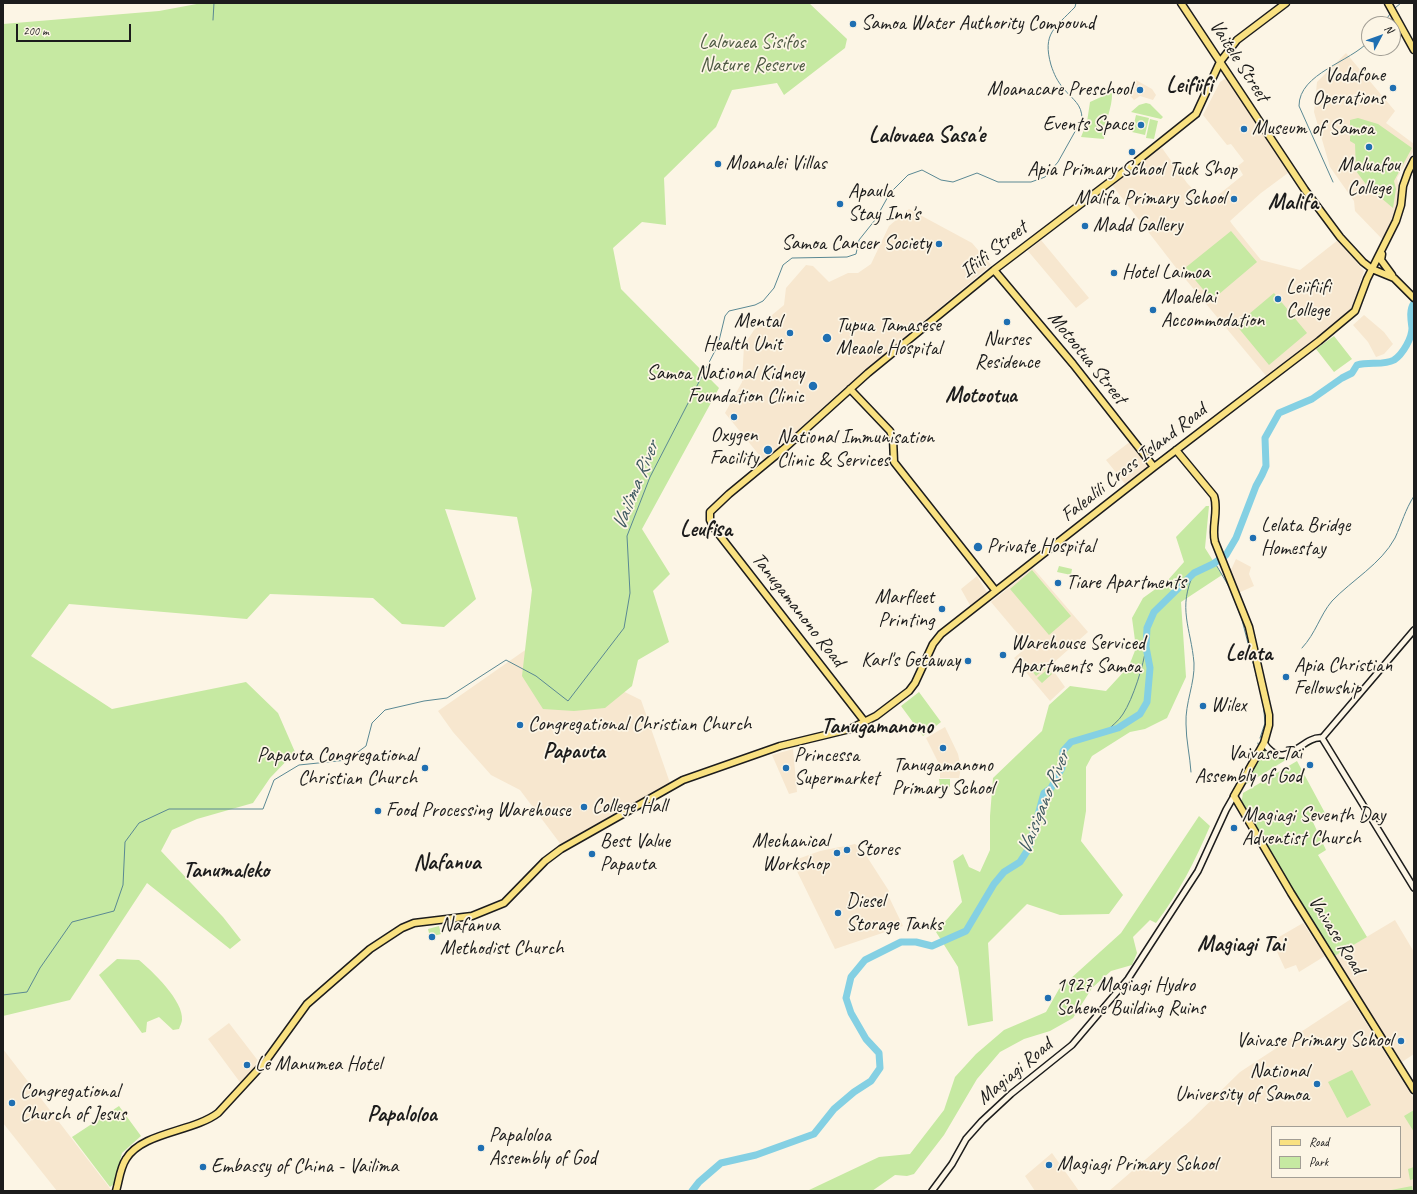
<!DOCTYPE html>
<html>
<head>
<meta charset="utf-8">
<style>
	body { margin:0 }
	#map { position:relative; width:1417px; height:1194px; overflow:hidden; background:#fcf5e5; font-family:Caveat,sans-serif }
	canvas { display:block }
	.frame { position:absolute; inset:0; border:4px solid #1c1c1c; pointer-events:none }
	.legend { position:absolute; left:1271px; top:1126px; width:130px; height:52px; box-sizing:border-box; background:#fcf5e5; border:1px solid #a29e95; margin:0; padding:5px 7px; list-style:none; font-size:12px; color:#1c1c1c }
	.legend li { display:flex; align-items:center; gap:8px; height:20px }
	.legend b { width:20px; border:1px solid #a29e95 }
	.north { position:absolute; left:1361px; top:16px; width:40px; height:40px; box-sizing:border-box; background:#fcf5e5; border:1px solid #a29e95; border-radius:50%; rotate:49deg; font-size:11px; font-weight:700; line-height:16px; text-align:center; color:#1c1c1c }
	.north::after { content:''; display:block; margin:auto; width:14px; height:18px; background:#1f6fb2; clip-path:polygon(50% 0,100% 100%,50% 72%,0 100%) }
	.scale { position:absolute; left:16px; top:24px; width:115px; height:18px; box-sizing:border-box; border:2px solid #1c1c1c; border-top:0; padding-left:5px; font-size:12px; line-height:14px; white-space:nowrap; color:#1c1c1c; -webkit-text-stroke:3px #fcf5e5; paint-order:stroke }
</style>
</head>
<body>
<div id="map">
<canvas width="1417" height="1194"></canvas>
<div class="frame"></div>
<ul class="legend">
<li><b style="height:5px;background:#f9e181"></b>Road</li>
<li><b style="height:11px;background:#c6e9a2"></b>Park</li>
</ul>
<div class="north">N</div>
<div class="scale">200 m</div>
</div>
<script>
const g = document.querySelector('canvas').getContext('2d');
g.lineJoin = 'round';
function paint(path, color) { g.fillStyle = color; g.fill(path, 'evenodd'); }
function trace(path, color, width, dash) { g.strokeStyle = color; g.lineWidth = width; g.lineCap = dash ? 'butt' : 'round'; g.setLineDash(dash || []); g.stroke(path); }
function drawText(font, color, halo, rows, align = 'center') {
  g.font = font + ' Caveat,sans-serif'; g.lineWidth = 3.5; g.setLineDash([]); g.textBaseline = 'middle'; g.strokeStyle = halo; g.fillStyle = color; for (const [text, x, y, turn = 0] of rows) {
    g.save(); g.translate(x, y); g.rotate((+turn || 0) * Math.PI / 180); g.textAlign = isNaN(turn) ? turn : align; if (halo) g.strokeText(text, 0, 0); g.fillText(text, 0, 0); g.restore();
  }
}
paint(new Path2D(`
	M1346,53L1395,111L1386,123L1414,144V150L1397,178L1399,189L1394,217L1383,240L1355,211L1354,201L1330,167L1314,112L1317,82Z
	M1226,78L1286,167L1288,173L1261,193L1230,221L1232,224L1261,260L1300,270L1338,240L1364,271L1352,307L1347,316L1328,328L1267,377L1177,269L1112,185L1155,151L1162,148L1187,183L1207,204L1243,175L1238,166L1244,161L1231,144L1227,145L1203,115L1220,82Z
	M1136,80L1152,89L1156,95L1153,100L1140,96L1134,100L1126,91Z
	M909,209L972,243L991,265L842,390L764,461L725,413L742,382L744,345L754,330L784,305L786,288L806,265L813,266L829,282L848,273H858L871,264L889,226Z
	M1041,240L1089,298L1076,308L1028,251Z
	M1364,315L1384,332L1393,344L1384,354L1376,357L1368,342L1353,325Z
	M1131,441L1151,466L1126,485L1106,460Z
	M1236,559L1251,567L1249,574L1254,586L1238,593L1230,572Z
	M1033,568L1088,632L1050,666L1065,687L1050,701L1014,658L1028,646L991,602Z
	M977,576L988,594L971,607L961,589Z
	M531,646L641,700L670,783L562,846L520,790L491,775L453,732L438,711Z
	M945,727L958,754L961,768L959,778H940V766L926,738Z
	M793,749L797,792L789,794L772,755Z
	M855,844L862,849L889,891L888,895L903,926L835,949L792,861L820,851Z
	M1395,920L1414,952V1054L1402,1062L1333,957Z
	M1303,923L1325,956L1299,972L1296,965L1285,969L1272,941Z
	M1351,999L1414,1099V1191H1109L1190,1121L1240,1072ZM1272,1127H1400V1177H1272Z
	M229,1023L259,1062L258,1066L242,1085L208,1039Z
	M3,1049L112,1191H57L3,1123Z
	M1052,1153L1079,1191H1035L1025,1176Z`), '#f7e7cf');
paint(new Path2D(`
	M202,3H809L847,39L845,48L784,95L777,83L732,90L716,127L664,178L666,225L642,222L613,248L621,289L719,388L642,529L670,574L653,591L669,642L638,660L632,686L605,708L574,711L543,709L522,676L532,590L517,517L445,509L476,599L444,627L402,624L373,598L270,594L247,619L69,604L31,656L112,709L246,682L278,713L295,752L270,778L253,803L197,819L172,830L161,851L223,917L241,940L230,949L147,883L70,1000L3,1016V24L159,11Z
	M1112,92C1113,109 1103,123 1104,139L1081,137L1087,122L1090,102Z
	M1146,103L1150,104L1163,117L1161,119L1131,112L1139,105Z
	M1136,115L1149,118L1145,135L1132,132Z
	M1358,118L1378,124L1412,148L1394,181L1396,189L1393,208L1368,187L1356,171L1355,144L1350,141V120Z
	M1150,119L1158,121L1154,139L1146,138Z
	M1231,231L1257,262L1212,300L1185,268Z
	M1274,293L1307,333L1269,365L1236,325Z
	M1334,336L1352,359L1334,372L1316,349Z
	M1206,506H1209L1205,548L1222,575L1181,602L1186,677L1167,718L1145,729L1130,732L1092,756L1086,767V811L1081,841L1123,895L1109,914L1060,915L1027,904L988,943L993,1021L968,1026L958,967L936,932L962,902L953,861L963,854L969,867L980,872L990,850V816L993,778L1042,731L1049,705L1070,686L1106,691L1129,666L1136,648L1132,618L1143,598L1168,580L1184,562L1176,537Z
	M1059,566L1072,569L1071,575L1057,572Z
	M1032,570L1071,616L1049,635L1010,589Z
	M1042,662L1046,668L1036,676L1032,671Z
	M1048,669L1052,674L1042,683L1037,678Z
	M919,692L941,722L923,736L901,706Z
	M1317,741L1243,786L1242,785L1264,751L1276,758L1284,757Z
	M1297,761L1325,813L1312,820L1326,850L1318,855L1367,937L1333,957L1241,805L1243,793Z
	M939,779H950V787H940Z
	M1199,816L1210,826C1195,861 1179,893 1156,923L1150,920L1133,937L1137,953L1132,965L1111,971L1092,988L1073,1018L1050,1031L1024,1039L1000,1052L977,1079L944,1135L914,1174L907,1176L895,1175L872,1191H807L879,1157L910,1154L944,1110L955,1077L976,1054L1004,1030L1046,1012L1059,989L1121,933Z
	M439,926L441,934L430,937L428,929Z
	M117,959L139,960C152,971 184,1001 182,1020C182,1022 180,1026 179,1029L173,1030L159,1017L147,1022L146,1032L142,1033L99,975Z
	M1352,1070L1371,1105L1347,1118L1328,1082Z
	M119,1106L141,1136L122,1153L114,1184L110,1187L72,1137Z
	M1414,1110V1132L1404,1116Z
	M1414,1167V1179L1410,1180L1408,1169Z
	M1412,1186L1413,1191H1386Z`), '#c6e9a2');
trace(new Path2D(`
	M1395,8L1401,3
	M213,20L214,3
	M1383,24L1390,14
	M1333,182L1299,106C1299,73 1351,62 1369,41
	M1215,563L1231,590
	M1235,601L1241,617
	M1242,620L1250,651
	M1302,648C1316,633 1320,615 1332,601C1352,580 1381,564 1395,538C1402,523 1405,510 1414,496
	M1251,655L1255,670
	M1256,676L1257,677
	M1258,681L1259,686
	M1261,695V696
	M1106,732C1111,726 1119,721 1123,714C1133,699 1144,664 1146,647
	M1260,738L1265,723L1263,701
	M1258,744V743
	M1191,772C1190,756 1186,740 1186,724C1185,703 1195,683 1194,663C1191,628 1177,608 1194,573
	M3,995L27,992L40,968L72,922L114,911L123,885L125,842L139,823L169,809H263L274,780L299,765L347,760L366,746L372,723L385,710L424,701L447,698L506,660L536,676L568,701L624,628L630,593L627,536L650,477L718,345L725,316L729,311L755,305L763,301L774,288L783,265L792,258L847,257L856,254L859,240L875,220L890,193L908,175L922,170L941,180L953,182L977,173L998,182H1031L1045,177L1058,162L1082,119C1082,104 1073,100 1064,89C1057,81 1054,74 1051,65C1042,33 1055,28 1075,7L1076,3`), '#5a8893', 1);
trace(new Path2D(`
	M692,1191L699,1182L721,1163L756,1155L814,1134L834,1109L854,1092L871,1081L880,1068L879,1053L866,1039L851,1013L846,998L851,977L865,960L901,942H916L932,946L966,931L994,884L1004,872L1020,862L1029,848L1044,793L1051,788L1058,775L1062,768L1063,751L1071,742L1118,728L1140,714L1147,702L1150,668L1146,647L1147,628L1154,612L1194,573L1213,564L1226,555L1236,538L1256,486L1262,475L1266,466L1265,438L1279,413L1312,399L1342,378L1352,373L1357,365C1369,361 1383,366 1394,360C1403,354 1412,338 1412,328C1411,320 1409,310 1414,303`), '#84d0e3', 7);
const minor = new Path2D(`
	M1322,738L1414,630
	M1264,743C1285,774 1302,735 1322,738L1414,888
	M932,1191L952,1164L966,1139L982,1121L1011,1094L1072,1045L1128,979L1198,871L1226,810L1234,796`);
const major = new Path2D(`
	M1181,3L1305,190L1340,237L1363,262L1372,269L1394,278L1414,298
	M1388,3L1414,50
	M1382,254L1381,260L1392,275
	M994,270L1073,364L1154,467
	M850,389L890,431L893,438L894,462L995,590
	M1176,450L1214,496C1219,511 1211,527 1215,542L1249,627L1269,715V725L1264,743L1234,796L1291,893L1414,1090
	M865,722L714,528L710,520V512L729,494L786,447L868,373L994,270L1136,162L1196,114L1220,62L1237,40L1286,3
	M116,1191C119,1181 120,1168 126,1159C142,1132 193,1132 218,1113L265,1062L307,1004L370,949L402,928L414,923L472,916L504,903L545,861L561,849L683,780L780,746L850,729L876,716L909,691L915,683L933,644L941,634L1154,467L1319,341L1355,311L1367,279L1396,221L1401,205L1403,186L1408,172L1414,160`);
trace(minor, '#1c1c1c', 8);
trace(major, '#1c1c1c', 9);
trace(minor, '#fcf5e5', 5);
trace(major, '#f9e181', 6);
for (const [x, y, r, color] of [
	[853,24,4,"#1f6fb2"],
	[1393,88,4,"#1f6fb2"],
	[1140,90,4,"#1f6fb2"],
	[1141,125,4,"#1f6fb2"],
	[1244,129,4,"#1f6fb2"],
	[1369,147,4,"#1f6fb2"],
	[1132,152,4,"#1f6fb2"],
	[718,164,4,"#1f6fb2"],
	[1234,199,4,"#1f6fb2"],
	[840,204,4,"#1f6fb2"],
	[1085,226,4,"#1f6fb2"],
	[939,244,4,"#1f6fb2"],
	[1114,273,4,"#1f6fb2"],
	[1278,299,4,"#1f6fb2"],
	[1153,310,4,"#1f6fb2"],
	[1007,322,4,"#1f6fb2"],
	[790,333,4,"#1f6fb2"],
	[827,338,5,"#1f6fb2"],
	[813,386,5,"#1f6fb2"],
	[734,417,4,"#1f6fb2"],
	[768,450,5,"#1f6fb2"],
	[1253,538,4,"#1f6fb2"],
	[978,547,5,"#1f6fb2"],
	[1058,583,4,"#1f6fb2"],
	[942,609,4,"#1f6fb2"],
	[1003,655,4,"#1f6fb2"],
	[968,661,4,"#1f6fb2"],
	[1286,677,4,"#1f6fb2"],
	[1203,706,4,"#1f6fb2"],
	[520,725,4,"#1f6fb2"],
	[943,748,4,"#1f6fb2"],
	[1310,765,4,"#1f6fb2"],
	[425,768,4,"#1f6fb2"],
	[786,768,4,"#1f6fb2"],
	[584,807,4,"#1f6fb2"],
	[378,811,4,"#1f6fb2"],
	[1234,828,4,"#1f6fb2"],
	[847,850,4,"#1f6fb2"],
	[837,853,4,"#1f6fb2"],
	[592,854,4,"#1f6fb2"],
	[838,913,4,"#1f6fb2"],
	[432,937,4,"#1f6fb2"],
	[1048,998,4,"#1f6fb2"],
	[1401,1041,4,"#1f6fb2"],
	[247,1065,4,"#1f6fb2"],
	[1317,1084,4,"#1f6fb2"],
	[12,1103,4,"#1f6fb2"],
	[481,1148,4,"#1f6fb2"],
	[1049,1165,4,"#1f6fb2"],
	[203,1167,4,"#1f6fb2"]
]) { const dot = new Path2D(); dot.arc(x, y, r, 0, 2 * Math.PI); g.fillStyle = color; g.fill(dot); trace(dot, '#fcf5e5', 1.5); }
drawText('20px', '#1c1c1c', '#fcf5e5', [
	["Samoa Water Authority Compound",861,24],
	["Vodafone",1385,76,"right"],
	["Operations",1385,99,"right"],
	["Moanacare Preschool",1132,90,"right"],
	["Events Space",1133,125,"right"],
	["Museum of Samoa",1252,129],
	["Moanalei Villas",726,164],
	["Maluafou",1369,166,"center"],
	["College",1369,189,"center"],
	["Apia Primary School Tuck Shop",1132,170,"center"],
	["Apaula",848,192],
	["Stay Inn's",848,215],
	["Malifa Primary School",1226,199,"right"],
	["Madd Gallery",1093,226],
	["Samoa Cancer Society",931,244,"right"],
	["Hotel Laimoa",1122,273],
	["Leiifiifi",1286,288],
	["College",1286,311],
	["Moalelai",1161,298],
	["Accommodation",1161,321],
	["Mental",782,322,"right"],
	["Health Unit",782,345,"right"],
	["Tupua Tamasese",836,326],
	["Meaole Hospital",836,349],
	["Nurses",1007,340,"center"],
	["Residence",1007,363,"center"],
	["Samoa National Kidney",804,374,"right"],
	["Foundation Clinic",804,397,"right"],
	["Oxygen",734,436,"center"],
	["Facility",734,459,"center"],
	["National Immunisation",777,438],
	["Clinic & Services",777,461],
	["Lelata Bridge",1261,526],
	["Homestay",1261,549],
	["Private Hospital",987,547],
	["Tiare Apartments",1066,583],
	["Marfleet",934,598,"right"],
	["Printing",934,621,"right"],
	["Warehouse Serviced",1011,644],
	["Apartments Samoa",1011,667],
	["Karl's Getaway",960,661,"right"],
	["Apia Christian",1294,666],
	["Fellowship",1294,689],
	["Wilex",1211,706],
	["Congregational Christian Church",528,725],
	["Vaivase Tai",1302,754,"right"],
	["Assembly of God",1302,777,"right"],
	["Papauta Congregational",417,756,"right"],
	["Christian Church",417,779,"right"],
	["Princessa",794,756],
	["Supermarket",794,779],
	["Tanugamanono",943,766,"center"],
	["Primary School",943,789,"center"],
	["College Hall",592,807],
	["Food Processing Warehouse",386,811],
	["Magiagi Seventh Day",1242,816],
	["Adventist Church",1242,839],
	["Best Value",600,842],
	["Papauta",600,865],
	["Mechanical",829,842,"right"],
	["Workshop",829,865,"right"],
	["Stores",855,850],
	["Diesel",846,902],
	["Storage Tanks",846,925],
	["Nafanua",440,926],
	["Methodist Church",440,949],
	["1927 Magiagi Hydro",1056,986],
	["Scheme Building Ruins",1056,1009],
	["Vaivase Primary School",1393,1041,"right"],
	["Le Manumea Hotel",255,1065],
	["National",1309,1072,"right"],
	["University of Samoa",1309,1095,"right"],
	["Congregational",20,1092],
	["Church of Jesus",20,1115],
	["Papaloloa",489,1136],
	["Assembly of God",489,1159],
	["Magiagi Primary School",1057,1165],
	["Embassy of China - Vailima",211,1167]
], 'left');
drawText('20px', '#4f5a44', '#fcf5e5', [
	["Lalovaea Sisifos",752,43],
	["Nature Reserve",752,66]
]);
drawText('20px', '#1c1c1c', '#fcf5e5', [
	["Vaitele Street",1239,61,57],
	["Ifiifi Street",994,250,-38],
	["Motootua Street",1087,358,51],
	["Falealili Cross Island Road",1134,463,-38],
	["Tanugamanono Road",798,610,52],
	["Vaivase Road",1336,935,58],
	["Magiagi Road",1015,1072,-40]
]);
drawText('italic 21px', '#405b62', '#fcf5e5', [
	["Vailima River",636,486,-68],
	["Vaisigano River",1044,803,-68]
]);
drawText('bold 22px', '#1c1c1c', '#fcf5e5', [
	["Leifiifi",1189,86],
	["Lalovaea Sasa'e",927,136],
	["Malifa",1293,203],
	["Motootua",981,396],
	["Leufisa",706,530],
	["Lelata",1249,654],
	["Tanugamanono",877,727],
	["Papauta",574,752],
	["Nafanua",447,863],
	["Tanumaleko",226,871],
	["Magiagi Tai",1241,945],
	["Papaloloa",402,1115]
]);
</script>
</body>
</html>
